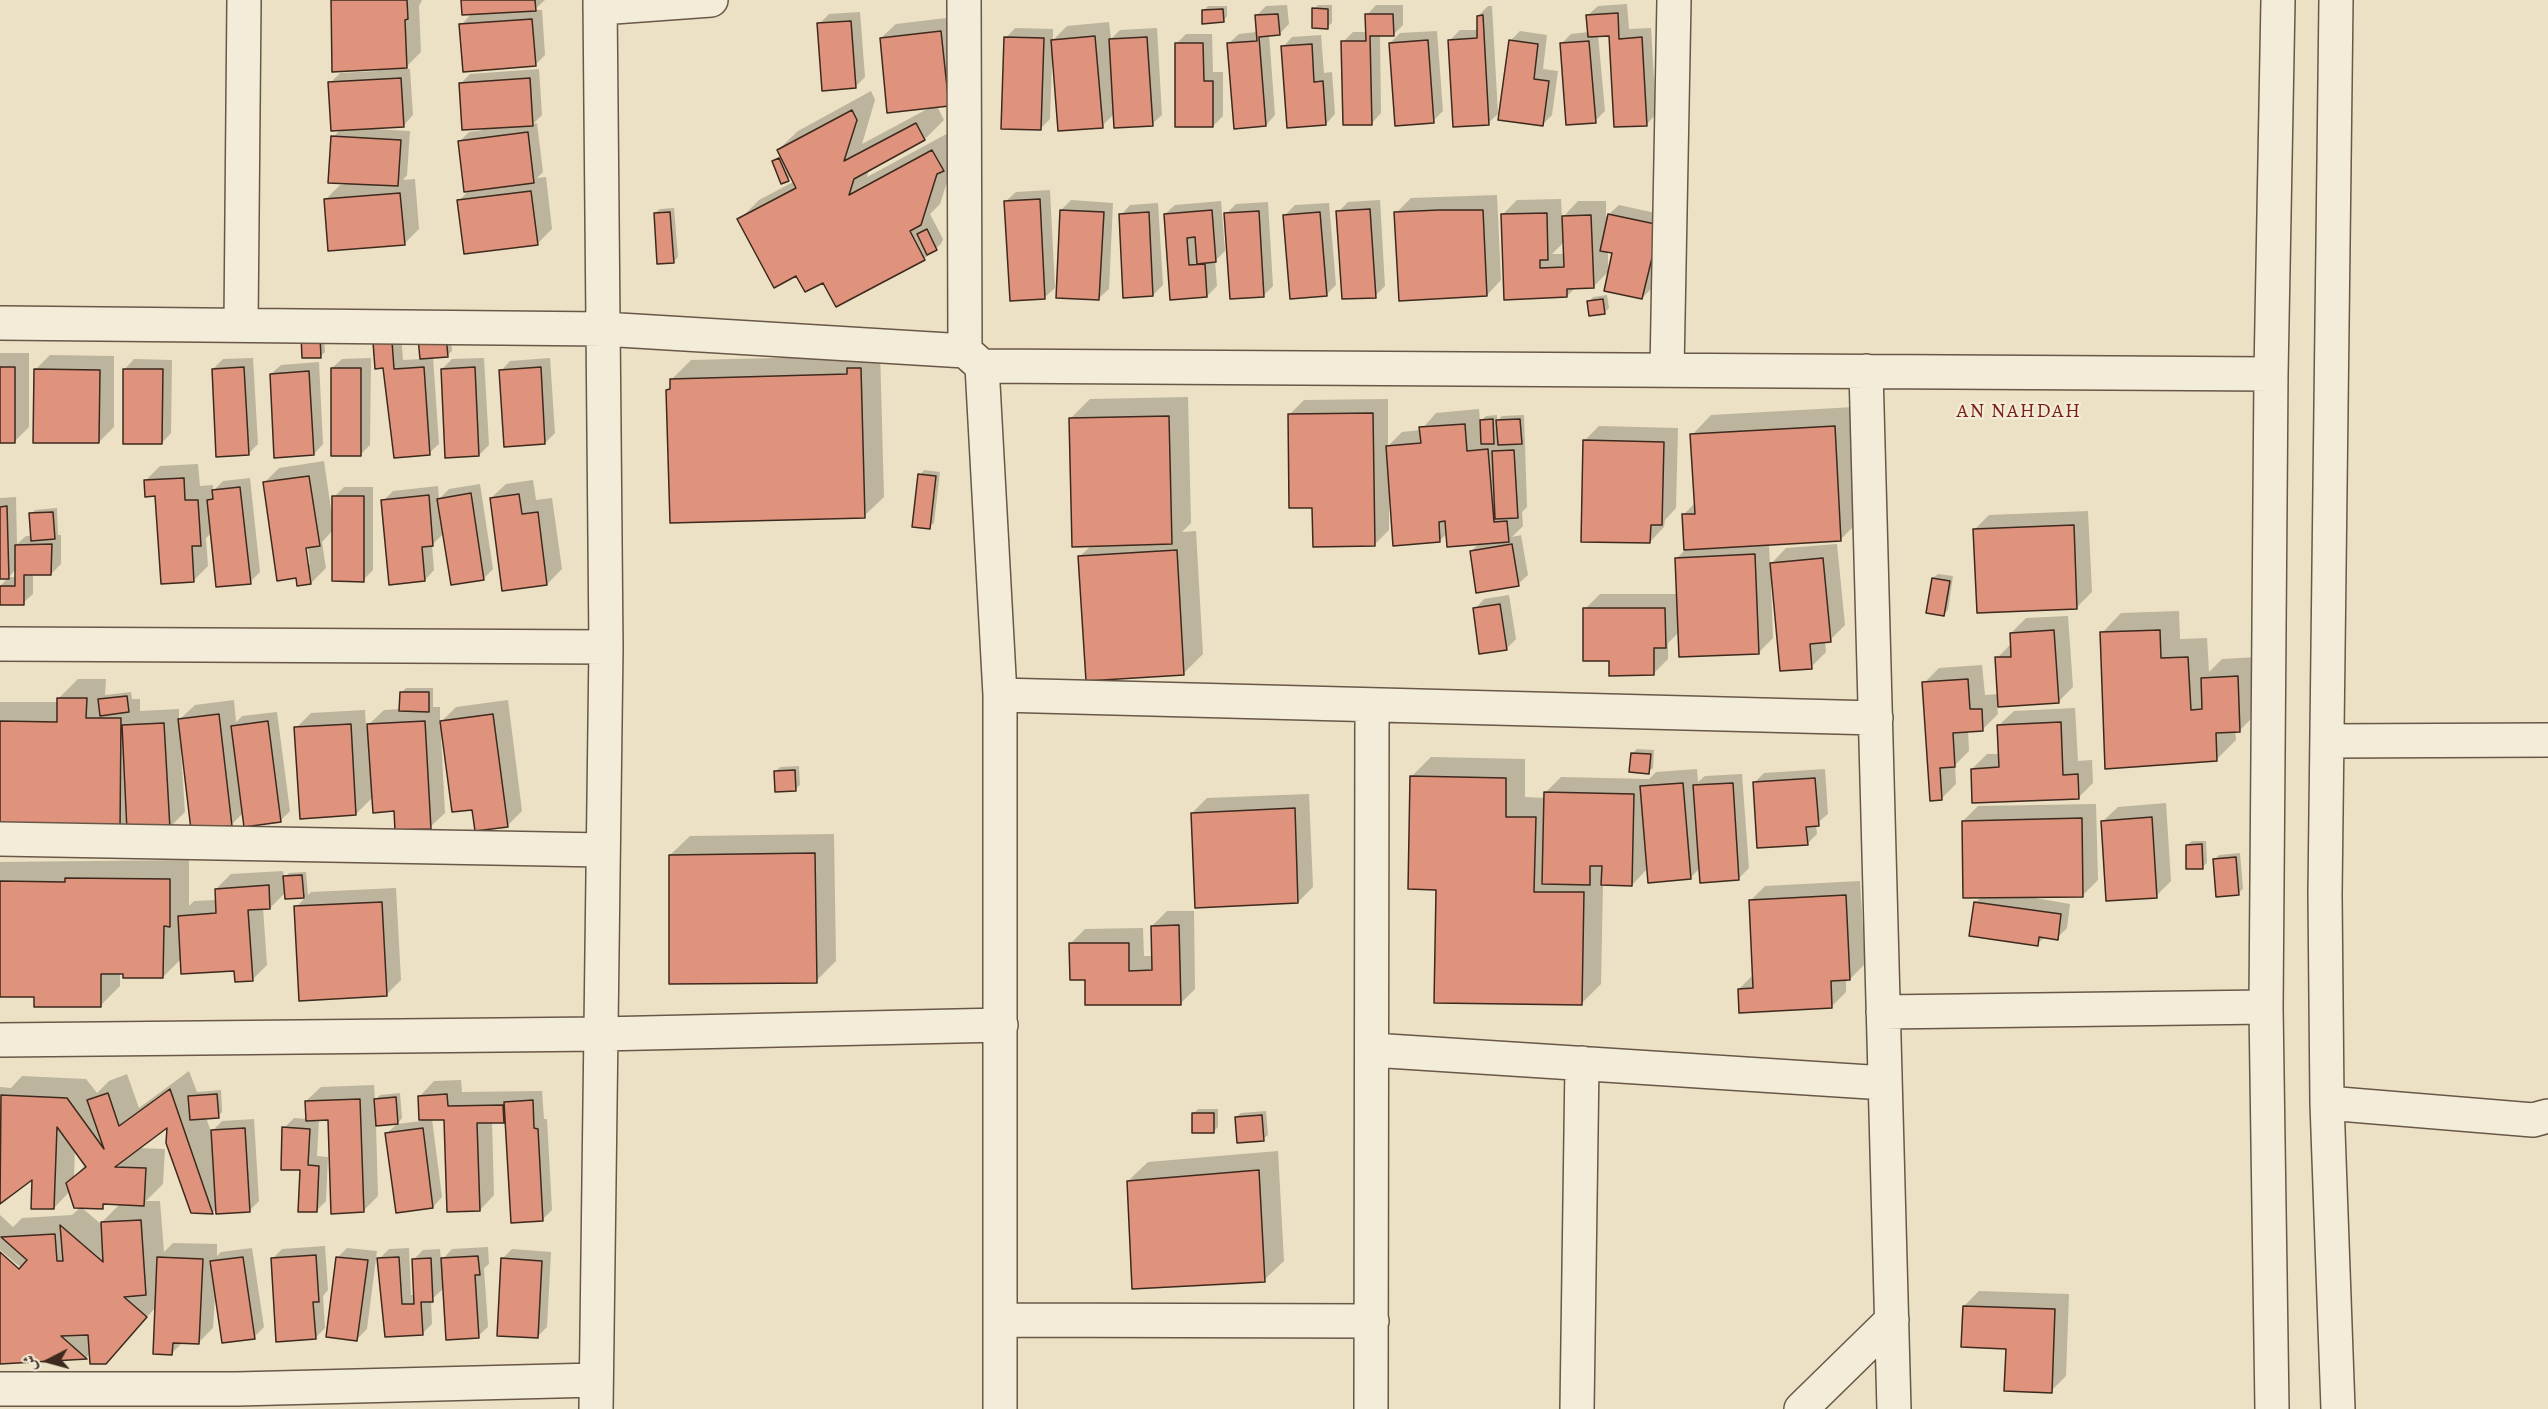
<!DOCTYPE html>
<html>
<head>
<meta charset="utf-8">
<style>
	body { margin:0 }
	#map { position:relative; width:2548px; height:1409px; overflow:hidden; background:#ece1c4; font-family:Alegreya,Amiri,serif }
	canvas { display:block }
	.north { position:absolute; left:18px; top:1331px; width:60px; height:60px; -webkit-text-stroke:4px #f3ecd9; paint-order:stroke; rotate:264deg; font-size:16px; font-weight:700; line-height:24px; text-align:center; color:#3d291d }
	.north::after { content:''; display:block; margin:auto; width:21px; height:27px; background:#3d291d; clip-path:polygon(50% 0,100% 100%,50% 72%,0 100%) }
</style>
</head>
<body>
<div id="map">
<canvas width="2548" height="1409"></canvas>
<div class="north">ش</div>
</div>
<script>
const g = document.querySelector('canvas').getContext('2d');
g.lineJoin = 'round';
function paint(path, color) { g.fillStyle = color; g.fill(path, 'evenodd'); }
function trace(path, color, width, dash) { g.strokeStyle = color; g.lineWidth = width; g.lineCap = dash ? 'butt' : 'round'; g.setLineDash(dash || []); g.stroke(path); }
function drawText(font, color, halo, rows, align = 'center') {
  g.font = font + ' Alegreya,serif'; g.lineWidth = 4.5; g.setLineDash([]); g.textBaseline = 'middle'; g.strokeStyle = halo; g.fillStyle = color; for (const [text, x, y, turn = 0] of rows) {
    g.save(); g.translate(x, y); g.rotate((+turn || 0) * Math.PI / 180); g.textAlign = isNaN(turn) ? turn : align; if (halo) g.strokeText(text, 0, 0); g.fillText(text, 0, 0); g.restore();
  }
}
paint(new Path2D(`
	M331,0H422L419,6L421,52L404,69H410L413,115L404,125L374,127V129L410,131L407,175L403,180L415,179L419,229L404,244L325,200L340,185L348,184L333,137L341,129L330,83L340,73L378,71Z
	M462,0H545L534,10H542L545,55L535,65L461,25L472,13Z
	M1627,4L1629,29L1651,28L1656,114L1647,124L1610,34L1598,35L1605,111L1595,121L1561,44L1571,34L1589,32L1588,15L1598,6Z
	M1287,5L1289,24L1279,34H1269L1275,115L1266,125L1229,43L1239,34L1257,32L1256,16L1266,6Z
	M1318,5H1332V23L1327,27L1314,9Z
	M1376,5H1403V25L1394,34L1380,35L1381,113L1372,123L1343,42L1353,32H1367V15Z
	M1208,6H1227V16L1223,21L1203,11Z
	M1488,6H1492L1498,114L1488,123L1450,40L1460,30H1479L1478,16Z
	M860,12L865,77L855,87L819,24L829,14Z
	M955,17L963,90L937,106L944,120L925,139L869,169L867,177L952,131L955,157L940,204L930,214L943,239L941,244L924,259L797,274L739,220L759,200L795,181L792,176L788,179L774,161L781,155L778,150L798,131L871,91L875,100L862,144L931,107L881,38L896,24Z
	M1109,22L1111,39L1120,30L1157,28L1162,115L1152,124L1115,113L1102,126L1052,61L1050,119L1040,129L1006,38L1015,28L1053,29V40L1067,26Z
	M1437,31L1443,111L1433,121L1390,43L1400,33Z
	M1520,31L1547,35L1543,69L1558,71L1552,115L1542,125L1510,41Z
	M1186,34H1212L1213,72H1223V116L1213,126L1176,44Z
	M1321,35L1324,73L1332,72L1335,114L1326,124L1283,47L1292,37Z
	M539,69L542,115L533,124L537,123L543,172L537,178L546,177L552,229L538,243L459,201L470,189L459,142L469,132L483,130L460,84L470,74Z
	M1050,190L1055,288L1045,297L1006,201L1016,192Z
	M1497,195L1501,280L1487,295L1396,213L1411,198Z
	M1561,199L1562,218L1578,201H1606V217L1619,205L1669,216L1652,288L1642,298L1614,252L1608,251V272L1594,286L1576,287L1567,296L1506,298L1502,215L1517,200ZM1564,242L1565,254H1552Z
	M1071,200L1113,203L1109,289L1099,298L1061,210Z
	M1380,200L1385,286L1375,296L1338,212L1348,202Z
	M1221,201L1225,251L1215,261L1217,286L1207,296L1172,299L1165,214L1175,205Z
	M1268,202L1273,286L1264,295L1226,214L1236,204Z
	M1158,203L1163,285L1153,295L1121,215L1130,205Z
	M1329,203L1336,285L1326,295L1285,215L1295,205Z
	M674,208L678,257L673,262L655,213L660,209Z
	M1607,295L1609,308L1604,313L1589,302L1593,297Z
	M324,331L325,352L321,356L303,357Z
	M450,331L452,351L447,355L433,357L439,444L429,453L375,343L401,332L403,360L421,359L419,339Z
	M880,349L884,497L864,516L668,390L672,387V379L691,360L861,356Z
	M0,353H29V427L14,442H0Z
	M50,355L114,356V427L99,442L35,370Z
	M253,358L258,444L248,454L213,369L223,359Z
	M371,358L370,445L361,454L332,368L342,359Z
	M484,358L489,445L479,455L442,369L452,359Z
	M550,358L555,433L545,443L501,371L510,361Z
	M134,359L172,360L171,433L162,443L125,369Z
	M319,362L323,444L314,454L271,374L281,365Z
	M1188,397L1191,523L1182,532L1196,531L1203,654L1183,674L1080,556L1092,545L1070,419L1090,399Z
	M1388,399V446L1402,432L1421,430L1436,413L1479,409L1480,421L1486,416L1497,415V421L1502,416L1524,415L1527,507L1522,512L1523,526L1512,537L1521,535L1528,575L1518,584L1471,551L1480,543L1448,533L1440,540L1391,501H1389V530L1374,545L1314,507L1289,415L1304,400Z
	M1854,407L1860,520L1841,539L1769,544L1770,565L1786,548L1837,544L1845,625L1830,640L1825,641L1826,652L1811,667L1773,584H1771L1773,638L1758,653L1679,632L1668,643V659L1653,674L1611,660L1585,609L1600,594H1678L1677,558L1686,549L1683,515L1696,502L1692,435L1711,415Z
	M1599,426L1678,428L1676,508L1665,520L1664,527L1650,542L1584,441Z
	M324,461L332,516L334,497L344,487H373V570L363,580L334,529L322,542L326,568L311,583L264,483L279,468ZM307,540L310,564H307L304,541Z
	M198,464L200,486L213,485V491L223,481L250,478L260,572L250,582L212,533L206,538L208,566L193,581L157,495L145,481L160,466Z
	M924,470L940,472L934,523L929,527L920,475Z
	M533,480L536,500L552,498L562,569L547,584L491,498L506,484Z
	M480,484L493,569L483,579L444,533L432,545L434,570L425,580L383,501L393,491L438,486L439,499L449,489Z
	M16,497L17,544L26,536H32L31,514L35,510L57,508L58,535H61V564L51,574H33V594L23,603H0V586L9,577L0,578V498ZM16,569V577H9Z
	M2088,511L2092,592L2077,607L1974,530L1989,515Z
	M1938,574L1953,576L1948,610L1944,614L1933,578Z
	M1509,595L1516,639L1506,649L1475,609L1484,599Z
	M2179,611L2180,639L2207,638L2209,672L2222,659L2257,657L2259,711L2240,730L2235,731L2236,740L2216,760L2106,767L2102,633L2121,613Z
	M2068,616L2073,687L2058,702L1997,706L1998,714L1983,729L1968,730L1969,751L1955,765L1956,784L1941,799L1924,683L1939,668L1982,665L1985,695L1999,694L1997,658L2012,643L2011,633L2026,618Z
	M78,679H106L105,695L131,692L132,699H140V711L179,709V720L195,705L234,700L236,722L242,716L277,712L290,811L280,821L244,812L232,824L184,753H181L185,812L170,827L128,821L119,830L0,828V702H59V698Z
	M406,688H433V707H440V723L456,707L508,700L522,811L507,826L473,808L444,736H441L445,813L430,827L373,797L356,814L296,728L311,713L365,710L366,727L384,710L401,709V693Z
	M2075,708L2078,761L2092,760L2093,783L2078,798L1972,769L1987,754H2000L1999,725L2014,711Z
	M1637,749L1654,750L1653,768L1648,772L1633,753Z
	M1431,757L1525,759V797L1546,798V792L1561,777L1649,779L1656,772L1697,769L1698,782L1705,776L1742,774L1749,868L1739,878L1700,868L1690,878L1648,868L1632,885L1603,884L1601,984L1581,1004L1438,888L1412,776Z
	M799,766L800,785L795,789L776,771L780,767Z
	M1825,769L1828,814L1816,824L1817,834L1807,844L1754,783L1764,773Z
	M1309,794L1313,887L1298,902L1192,813L1207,798Z
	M2166,803L2171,881L2156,896L2103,821L2118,807Z
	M2096,804L2098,880L2083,895L2023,896L2070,904L2067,928L2057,938L2045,937L2037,944L1975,903L1981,897L1963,821L1978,806Z
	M834,834L836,961L816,981L670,855L690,836Z
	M2192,841H2206L2207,863L2202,867L2187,845Z
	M2240,853L2243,889L2238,893L2214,860L2219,855Z
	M189,860V906L194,901L217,900L216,889L231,874L283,871L284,878L289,873L306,872L308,895L311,892L396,888L401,980L386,995L296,907L306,897L286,898V892L270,908H263L267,965L252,980L236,969L182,958L163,977L120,973V986L100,1006L35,996L0,995V862Z
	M1860,881L1865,964L1850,979H1846V992L1831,1007L1739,989L1754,974L1750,901L1765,886Z
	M1167,911H1194L1195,989L1180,1004L1086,978L1070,944L1085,929L1143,928L1144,956H1153L1152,926Z
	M189,1071L197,1092L221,1090L222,1112L218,1116L206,1117L211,1132L222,1121L254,1119L259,1201L250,1210L218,1208L213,1212H192L169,1125L138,1148L165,1149L163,1184L146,1201H160L164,1252L173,1243L217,1244V1256L221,1252L252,1248L264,1327L254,1337L215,1296L213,1328L198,1343L183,1342L172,1353L156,1307L105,1362L91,1353L86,1358L0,1363V1254L24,1275L26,1272L0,1250V1215L13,1227L22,1218L72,1215L81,1207L102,1225V1222L121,1203L107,1202L102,1207L70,1191L54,1208L34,1177L0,1202V1087L11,1088L22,1076L86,1079L97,1093L109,1081L127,1074L139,1108ZM75,1149L86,1164L74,1177Z
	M461,1080L462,1092L542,1091L544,1119H547L552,1210L542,1220L506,1118L503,1121H492L494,1195L480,1210L445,1118L432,1119L442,1197L433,1207L387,1133L397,1124L421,1121L420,1096L434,1081Z
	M374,1085L375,1100L380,1095L400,1093L402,1118L398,1123L376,1124L378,1196L363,1211L329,1119H319L317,1156L328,1157L326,1201L316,1211L284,1128L294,1118L307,1119L306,1101L321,1087Z
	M1198,1109H1218V1127L1214,1131L1193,1114Z
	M1266,1111L1268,1135L1263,1139L1236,1117L1241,1113Z
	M1278,1151L1284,1261L1264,1280L1128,1181L1148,1162Z
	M325,1246L328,1290L323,1296L325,1328L315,1338L272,1259L282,1249Z
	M488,1247L489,1264L484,1268L488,1327L478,1336L444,1288L431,1300L432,1324L422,1334L386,1336L379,1259L389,1249L409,1248L411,1295H415L413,1260L423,1250L440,1249L441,1261L452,1249Z
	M347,1248L377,1251L367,1329L357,1339L338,1257Z
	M512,1249L551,1252L547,1327L537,1337L502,1259Z
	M1979,1291L2069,1294L2066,1376L2051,1391L1964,1306Z`), '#0003');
const building = new Path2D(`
	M331,0H407L408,19L405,20L407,68L332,72Z
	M461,0H535L536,11L462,15Z
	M1312,8L1328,9V29L1312,28Z
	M1223,9L1224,22L1202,24V10Z
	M1618,13L1619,39L1642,37L1647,126L1614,127L1609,36L1588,37L1586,15Z
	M1278,14L1280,35L1259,37L1266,126L1234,129L1227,43L1257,41L1255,15Z
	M1365,14H1393L1394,36H1370L1372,125H1343L1341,41H1366Z
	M1483,15L1489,125L1453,127L1448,40L1477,38V16Z
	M532,19L536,66L463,72L459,24Z
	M851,21L856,88L822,91L817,23Z
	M941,31L949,106L887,113L880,38Z
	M1095,36L1103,128L1058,131L1051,40Z
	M1004,37L1044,38L1041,130L1001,129Z
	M1147,37L1153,126L1114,128L1109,39Z
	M1428,40L1434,123L1395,126L1389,43Z
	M1509,40L1538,44L1534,79L1549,81L1543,126L1498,120Z
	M1589,41L1596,123L1566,125L1560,43Z
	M1175,43H1203L1204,81H1213V127H1175Z
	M1312,44L1314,82L1323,81L1326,125L1287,128L1281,46Z
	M401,78L404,127L331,131L328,82Z
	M530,78L533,126L462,130L459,83Z
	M852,110L857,120L844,161L916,123L925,140L854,179L849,195L932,150L944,171L937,174L921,225L910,231L925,260L836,307L823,283L805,292L796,276L774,288L737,219L796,188L777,150Z
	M528,132L534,183L464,192L458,141Z
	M331,136L401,140L398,186L328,183Z
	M779,158L789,181L781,184L772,161Z
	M531,191L538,245L464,254L457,200Z
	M400,193L405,245L328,251L324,199Z
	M1040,199L1045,299L1010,301L1004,201Z
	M1370,209L1376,298L1342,299L1336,211Z
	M1060,210L1104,212L1099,300L1056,298Z
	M1212,210L1216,262L1197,264L1195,237L1187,238L1189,265L1205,264L1207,297L1170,300L1164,214Z
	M1439,210H1483L1487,296L1399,301L1394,212Z
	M1259,211L1264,297L1230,299L1224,213Z
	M670,212L674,263L657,264L654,213Z
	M1149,212L1153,296L1123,298L1119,214Z
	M1320,212L1327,296L1290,299L1283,215Z
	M1547,213L1548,260H1540V268L1564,267L1562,216L1591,215L1594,288L1567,289V297L1504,300L1501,214Z
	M1608,214L1660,225L1642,299L1604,291L1612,253L1600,251Z
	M927,229L937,250L927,255L917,234Z
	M1603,299L1605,314L1589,316L1587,301Z
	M320,335L321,358H302L301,336Z
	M446,335L448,357L420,359L418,338Z
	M392,341L394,369L424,367L430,455L394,458L383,368L375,369L373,342Z
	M0,367H15V443H0Z
	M244,367L249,455L216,457L212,369Z
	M475,367L479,456L445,458L441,369Z
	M541,367L545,444L504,447L499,370Z
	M331,368H361V456H331Z
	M847,368H861L865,518L670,523L666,390L670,389V379L847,374Z
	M34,369L100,370L99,443H33Z
	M123,369H163L162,444H123Z
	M309,371L314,455L274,458L270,374Z
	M1373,413L1375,546L1313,547L1312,508H1289L1288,414Z
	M1169,416L1172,544L1072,547L1069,418Z
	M1493,419L1494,444H1481L1480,420Z
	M1520,419L1522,444L1498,445L1496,420Z
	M1465,424L1467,451L1488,449L1494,522L1507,521L1509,542L1447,547L1445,521L1439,522L1440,542L1393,546L1386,446L1421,443L1419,427Z
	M1835,426L1841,541L1684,550L1682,514H1695L1690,434Z
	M1583,440L1664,442L1662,525H1651L1650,543L1581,542Z
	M1514,450L1518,518L1495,519L1492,451Z
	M918,474L936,476L930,529L912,527Z
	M309,476L320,546L306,548L311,584L297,586L296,578L277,581L263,482Z
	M184,478L185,500H198L201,546H192L194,582L161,584L155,496L145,497L144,480Z
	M240,487L251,584L216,587L207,500L213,499L212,490Z
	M471,493L484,580L451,585L437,499Z
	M519,494L522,514L538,512L547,585L502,591L490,498Z
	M429,495L433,546L422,547L425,581L389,585L381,500Z
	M332,496H364V582L332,581Z
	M7,506L9,579H0V507Z
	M53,512L55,539L31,541L29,513Z
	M2074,525L2077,609L1977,613L1973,529Z
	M52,544L51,575H24V605H0V586H15V545Z
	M1512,544L1519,586L1476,593L1470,551Z
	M1177,550L1184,675L1086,681L1078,556Z
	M1755,554L1759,654L1679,657L1675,558Z
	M1823,558L1831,642L1810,644L1812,669L1780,671L1770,563Z
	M1932,578L1950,581L1944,616L1926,613Z
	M1500,604L1507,650L1479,654L1473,608Z
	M1583,608H1665L1666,648H1654V675L1609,676V661H1583Z
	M2054,630L2059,703L1998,707L1995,657H2011L2010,633Z
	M2160,630L2161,658L2188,657L2191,710L2202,709L2201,678L2238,676L2240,732L2216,733L2217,761L2105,769L2100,632Z
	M1968,679L1970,709H1982L1983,731L1953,733L1955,767L1940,768L1942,800L1930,801L1922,682Z
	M400,692H429V712L399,711Z
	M127,696L129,712L100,716L98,699Z
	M57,698H87L86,718H121L120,831L0,830V721L57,722Z
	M219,714L232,826L191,830L178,719Z
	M493,714L508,827L475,831L472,810L452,812L440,721Z
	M268,721L281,822L244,827L231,726Z
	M425,721L431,829L395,830L394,811L373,813L367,724Z
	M2061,722L2063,775L2078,774L2079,799L1972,803L1971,769L1999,767L1997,725Z
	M164,723L170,829L127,831L122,725Z
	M351,724L356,815L300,819L294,727Z
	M1631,753L1651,754L1649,774L1629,772Z
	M795,770L796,791L775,792L774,771Z
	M1410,776L1506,778V817H1536L1534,892H1584L1582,1005L1434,1003L1436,890L1408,889Z
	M1815,778L1819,826L1806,827L1808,845L1757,848L1753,782Z
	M1683,783L1691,879L1648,883L1640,786Z
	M1733,783L1739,880L1700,883L1693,785Z
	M1544,792L1634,794L1632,886L1601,885L1602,866H1590V885L1542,884Z
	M1295,808L1298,903L1195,908L1191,813Z
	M2152,817L2157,898L2106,901L2101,821Z
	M2082,818L2083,897L1963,898L1962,821Z
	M2202,844L2203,869H2186V845Z
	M815,853L817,983L669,984V855Z
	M2236,857L2239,895L2216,897L2213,859Z
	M302,875L304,898L285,899L283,876Z
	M65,878L170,879V927L164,926L163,978H123V974H101V1007H34V997H0V881L65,882Z
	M269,885L270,909L248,910L253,981L235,982L234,971L181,974L178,916L216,913L215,889Z
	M1846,895L1850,980L1831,981L1832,1008L1739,1013L1738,989L1753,988L1749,900Z
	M382,902L387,996L299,1001L294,906Z
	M1974,902L2061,914L2058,940L2039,937L2038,946L1969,936Z
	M1179,925L1181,1005H1085V980H1070L1069,943H1129V971L1152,970L1151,926Z
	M170,1089L213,1214L191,1213L166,1143L167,1128L115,1167L146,1168L144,1206L103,1204V1209L74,1208L66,1183L86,1167L57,1127L54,1209H31L32,1180L0,1204L1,1095L67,1098L104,1149L87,1100L108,1093L119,1126Z
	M217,1094L219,1118L190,1120L188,1096Z
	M447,1094L448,1106L503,1105L504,1123H477L480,1211L447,1212L444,1120H419L418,1096Z
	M396,1097L398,1124L376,1126L374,1099Z
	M360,1099L364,1212L331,1214L328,1120L306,1121L305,1101Z
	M533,1100L534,1128L538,1129L543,1221L511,1223L504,1102Z
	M1192,1113H1214V1133H1192Z
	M1262,1115L1264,1141L1237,1143L1235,1117Z
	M282,1127L310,1129L308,1165L319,1166L317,1212H298L300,1170H281Z
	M245,1128L250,1212L216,1214L211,1130Z
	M423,1128L433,1208L396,1213L385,1133Z
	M1259,1170L1265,1282L1132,1289L1127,1181Z
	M141,1220L146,1295L124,1297L147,1317L106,1364H90L88,1335L61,1336L87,1359L0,1364V1252L19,1269L27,1260L1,1237L55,1234L57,1261H63L60,1225L103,1262L101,1222Z
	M316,1255L319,1302H313L316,1339L276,1342L271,1258Z
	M478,1256L480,1275H475L479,1338L446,1340L441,1258Z
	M157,1257L203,1259L199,1344L173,1343L172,1355L153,1354Z
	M243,1257L255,1339L222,1343L210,1261Z
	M336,1257L368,1260L357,1341L326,1337Z
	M399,1257L402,1304H414L412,1259L431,1258L433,1302H421L423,1335L385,1337L377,1258Z
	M501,1258L542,1261L538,1338L497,1336Z
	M1963,1306L2055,1309L2052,1393L2004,1391L2006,1349L1961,1347Z`);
paint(building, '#df937c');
trace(building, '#3d291d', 1.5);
const minor = new Path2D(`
	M964,0L965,351
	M2336,0L2325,894L2327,1103L2338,1409
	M600,8L711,0
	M0,323L603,329L965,351L982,366L2271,374
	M241,325L244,0
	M982,366L1000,695V1409
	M1667,370L1674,0
	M1866,371L1894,1409
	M0,644L606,647
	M1000,695L1876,718
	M2327,741L2548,740
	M0,839L603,850
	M1883,1012L2266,1007
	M0,1040L600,1034L1001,1025
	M1372,1050L1885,1083
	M2327,1103L2533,1120L2548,1116
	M1000,1320L1372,1321
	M0,1389H237L596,1380
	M596,1409L606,647L600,0
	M1371,1409L1372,705
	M1577,1409L1582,1063
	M1801,1409L1892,1320
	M2272,1409L2266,1007L2271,374L2278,0`);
trace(minor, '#695747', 36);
trace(minor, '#f3ecd9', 33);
g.letterSpacing = '1.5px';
drawText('20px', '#7a1f14', '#f3ecd9', [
	["AN NAHDAH",2019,412]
]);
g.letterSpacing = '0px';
</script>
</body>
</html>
